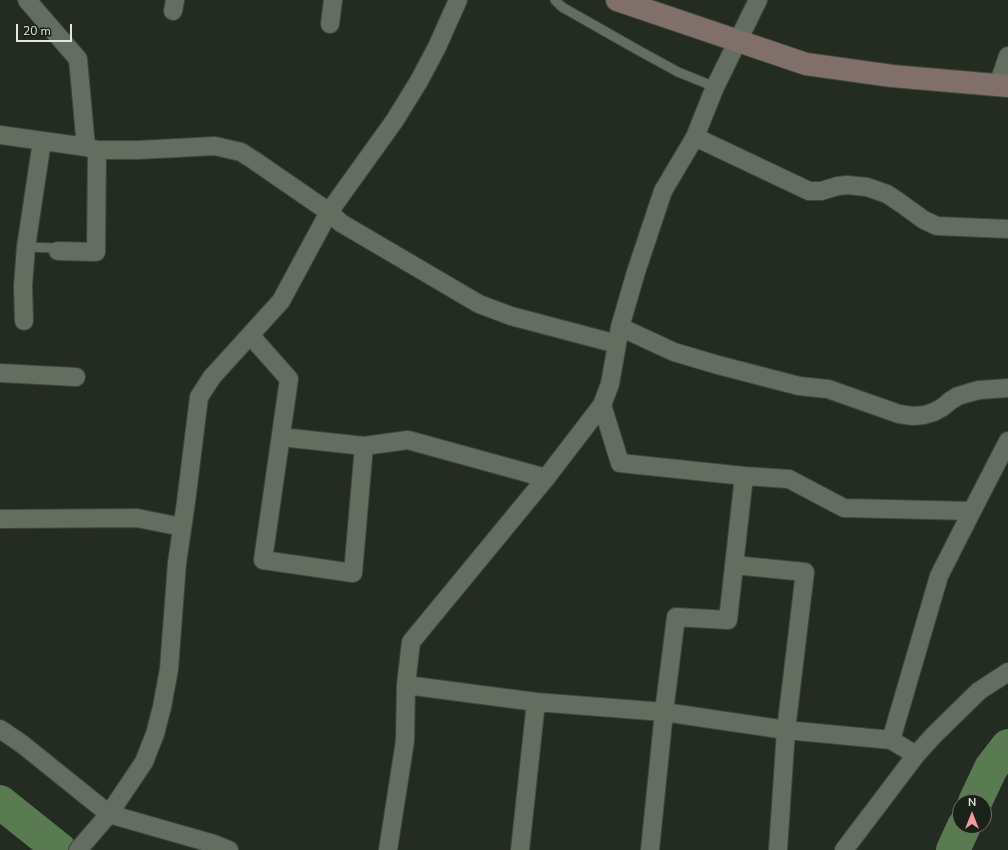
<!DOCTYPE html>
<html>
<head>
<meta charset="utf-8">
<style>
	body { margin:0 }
	#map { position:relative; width:1008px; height:850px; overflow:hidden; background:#242c21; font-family:"Nunito Sans",sans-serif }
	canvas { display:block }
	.north { position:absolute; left:952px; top:794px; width:40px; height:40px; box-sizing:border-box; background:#1a2218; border:1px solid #6a7168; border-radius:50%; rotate:0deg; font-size:11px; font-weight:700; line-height:16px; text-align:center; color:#e1e7e0 }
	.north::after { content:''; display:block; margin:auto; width:14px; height:18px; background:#f49aa1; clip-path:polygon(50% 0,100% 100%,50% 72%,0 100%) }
	.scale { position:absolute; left:16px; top:24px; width:56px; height:18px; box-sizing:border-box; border:2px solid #e1e7e0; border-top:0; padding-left:5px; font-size:12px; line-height:14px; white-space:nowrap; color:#e1e7e0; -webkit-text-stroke:3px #1a2218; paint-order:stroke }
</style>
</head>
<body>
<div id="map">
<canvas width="1008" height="850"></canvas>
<div class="north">N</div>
<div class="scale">20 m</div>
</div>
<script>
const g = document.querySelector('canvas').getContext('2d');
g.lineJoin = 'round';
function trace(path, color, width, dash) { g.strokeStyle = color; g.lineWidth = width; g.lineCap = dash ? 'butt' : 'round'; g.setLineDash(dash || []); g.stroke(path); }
trace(new Path2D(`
	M0,802L60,850
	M975,802L991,768L1008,746
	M953,850L964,826`), '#5a7a51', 34);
const lane = new Path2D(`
	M555,0L562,7L636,49L678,72L715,87
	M26,247L57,248L58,251`);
const street = new Path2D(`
	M27,0L78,59L86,147
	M173,11L175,0
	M330,24L333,0
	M998,85L1008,56
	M0,135L86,147L97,150H138L215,146L241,152L255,161L329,212L341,223L479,304L511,316L617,344
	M695,137L809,191H821L838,186L847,185L867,187L887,194L899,202L924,220L937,226L1008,229
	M58,251L96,252L97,150
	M24,321L23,286L26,247L42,141
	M620,327L674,352L718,365L799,386L828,389L899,414L913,416L924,415L934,412L943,407L950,401L958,396L968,393L979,390L1008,388
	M250,335L289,379L263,560L353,573L364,446L408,440L546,478
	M0,373L76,377
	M602,405L620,463L744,476L789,479L844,508L972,511L1008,441
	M281,437L364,446
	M0,519L137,518L182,527
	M734,565L805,572L786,730L778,850
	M406,685L536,702L664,712L786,730L891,740L916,755
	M0,729L22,744L109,814L214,844L229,850
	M891,740L939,576L972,511
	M78,850L109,814L144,762L155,734L162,707L169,669L177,563L186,502L199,397L212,377L281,301L329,212L395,120L419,81L437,47L458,0
	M388,850L405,741L406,685L411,642L546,478L602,405L610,384L620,327L636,272L663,191L695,137L715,87L758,0
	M520,850L536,702
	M650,850L664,712L676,617L728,620L744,476
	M844,850L916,755L934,735L979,691L1008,672`);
const secondary = new Path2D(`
	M617,0L806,64L892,76L1008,86`);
trace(lane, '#40473d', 11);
trace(street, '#40473d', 20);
trace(secondary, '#40473d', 24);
trace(lane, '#636d60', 9);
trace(street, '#636d60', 18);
trace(secondary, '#807069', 22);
</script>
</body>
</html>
